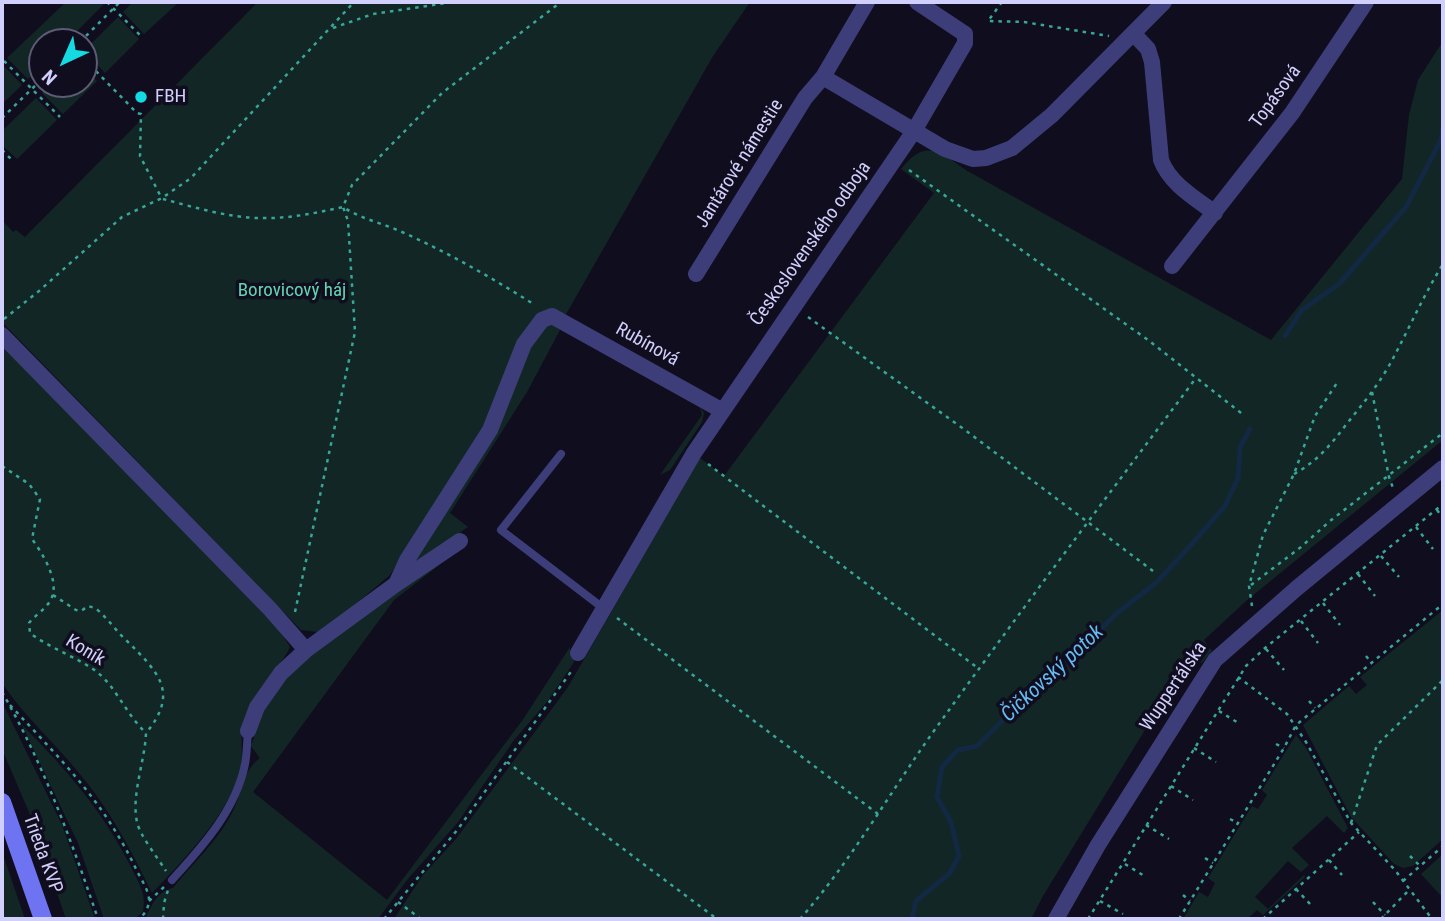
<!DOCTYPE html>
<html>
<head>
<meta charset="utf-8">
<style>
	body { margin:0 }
	#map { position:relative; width:1445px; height:921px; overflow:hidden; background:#100e1e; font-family:"Roboto Condensed",sans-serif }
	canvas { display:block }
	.frame { position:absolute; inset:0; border:4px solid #d1cffb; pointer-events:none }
	.north { position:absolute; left:28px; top:28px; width:70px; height:70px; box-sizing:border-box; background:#100e1e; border:2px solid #5d5b76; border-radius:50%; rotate:224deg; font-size:19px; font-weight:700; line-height:28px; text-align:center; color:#d1cffb }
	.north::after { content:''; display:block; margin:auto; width:24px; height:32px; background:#14dae2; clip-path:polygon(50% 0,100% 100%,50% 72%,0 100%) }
</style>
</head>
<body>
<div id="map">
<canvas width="1445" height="921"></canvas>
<div class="frame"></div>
<div class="north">N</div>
</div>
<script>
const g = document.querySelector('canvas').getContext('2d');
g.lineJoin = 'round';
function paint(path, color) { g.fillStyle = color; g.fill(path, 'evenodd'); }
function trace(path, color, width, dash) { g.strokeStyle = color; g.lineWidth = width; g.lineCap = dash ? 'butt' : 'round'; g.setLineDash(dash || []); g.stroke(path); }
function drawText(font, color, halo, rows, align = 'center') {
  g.font = font + ' "Roboto Condensed",sans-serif'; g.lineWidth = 7; g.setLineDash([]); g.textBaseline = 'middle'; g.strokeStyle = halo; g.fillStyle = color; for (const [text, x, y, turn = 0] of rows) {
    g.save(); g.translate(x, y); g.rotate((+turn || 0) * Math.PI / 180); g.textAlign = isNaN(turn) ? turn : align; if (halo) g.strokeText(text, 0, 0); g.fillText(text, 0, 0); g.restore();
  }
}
paint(new Path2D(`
	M66,2H102L104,4L66,42H42V65L28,79L7,58Z
	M133,2H179L144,34L123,12Z
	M258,2H750L713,56L565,316L552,311L488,422L390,575L352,607L318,632L301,630L2,322V220L13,232L16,230L25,237Z
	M118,17L139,39L105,73L84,51Z
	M1443,41V440L1246,601L1204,640L1212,651L1202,663L1187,662L1178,676L1043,896L1031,919H394L423,875L456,839L568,687L700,458L724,476L934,193L901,169C928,134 943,156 971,173L1271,340L1402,179L1409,115L1418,80Z
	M2,64L22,85L2,104Z
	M84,67L97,81L63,114L42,93L50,84H84Z
	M36,98L57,120L17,159L2,145V131Z
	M549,322L560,330L527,392L450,513L468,527L412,565L523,356Z
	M2,345L278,628L290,647C279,670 257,687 246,714C238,732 244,748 241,767C233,809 182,862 152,893C131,850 110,809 79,773C54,742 24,716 2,683Z
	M700,407L704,413L702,422L670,470L660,475L702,415Z
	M463,543L465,545L394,600L253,792L387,900L522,721L570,647V654L574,659V662L547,702L514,740L458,822L407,880L378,919H145C152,905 156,892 173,888C193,863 219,840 233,811C242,793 243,770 260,758L251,746L266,703L281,683L306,660Z
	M1443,610V839L1413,866L1403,868L1394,864L1351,817L1303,725L1349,686L1356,694L1367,685L1360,677Z
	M2,702L62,825L95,919H66L29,812L2,749Z
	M22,725C66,769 101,809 130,865C137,880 147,893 143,911L136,918L104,919L78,843Z
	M1296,735L1306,748L1348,828L1344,833L1327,816L1292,848L1309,865L1301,872L1288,861L1255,897L1268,909L1304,875L1305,877L1263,915L1257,910L1247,919H1183L1199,892L1208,897L1215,883L1208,878L1252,806L1258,809L1267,795L1262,790Z
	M2,852L25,919H2Z
	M1443,854V898L1421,874Z`), '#122725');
trace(new Path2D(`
	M1285,336L1302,310L1339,284L1406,207L1441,140L1443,128
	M912,919L916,901L950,873L959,856L951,822L937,797L942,767L958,750L977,746L1053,670L1079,651L1116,614L1157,582L1191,545L1225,506L1238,478L1240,447L1250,429`), '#122843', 5);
trace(new Path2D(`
	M107,2L141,36
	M1002,2L988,21L1024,22L1109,36
	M333,28L373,14L453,2
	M80,42L120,2
	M84,59L137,113L141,114L140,156L161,197
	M4,61L60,117
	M2,118L42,79
	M2,150L14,162
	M909,170L1148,340L1245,416
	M163,199C193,207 230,218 260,218C288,219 316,213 343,207C361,219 382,223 402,232C449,253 492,278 535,305
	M808,317L965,430L1153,571
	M4,319L39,291L122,217L162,198L191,178L354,2
	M1372,392L1389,477L1393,488
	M708,464L979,669
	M2,466L29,484L40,499L32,539C42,553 59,579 52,597C48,608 36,614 29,623L30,633C51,649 79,658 97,672C116,687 126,714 146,733C145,761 131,795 137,822C140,836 158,858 166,871
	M1294,474C1316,462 1330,446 1345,426C1361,406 1377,387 1390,364C1408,331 1423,296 1443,264
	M1437,510L1443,518
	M1416,527L1433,549
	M1381,556L1399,577
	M1358,574L1375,596
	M1251,585L1301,547L1330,521L1443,433
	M53,595L76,610L81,611L88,606L95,608C107,617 115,630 126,640C158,672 180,692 146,733
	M1323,603L1340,625
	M1252,606L1249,586L1263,535L1294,474L1315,416L1337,383
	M295,612L355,332L348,221L343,207L352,185L442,93L561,2
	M617,618L878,814
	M1301,621L1318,643
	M1266,649L1284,670
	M1366,656L1371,662
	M1238,677L1287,714L1306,742L1351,823L1395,870L1432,919
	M2,692C43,763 72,842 98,919
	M1309,701L1315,708
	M10,705C61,760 104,801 137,871C141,879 149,891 149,900C149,908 144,914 140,919
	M1219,711L1240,724
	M1276,744L1284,748
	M1194,748L1216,762
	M507,762L717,919
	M1171,786L1193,800
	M1230,819L1238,823
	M1351,823L1377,745L1443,680
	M1146,825L1169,839
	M1410,856L1420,866
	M1205,858L1213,863
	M1329,860L1342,875
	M1125,864L1146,877
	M1403,881L1443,846
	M1296,889L1310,904
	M1183,895L1190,901
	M149,901L164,887
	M1100,901L1123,914
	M398,902L421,919
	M1373,902L1385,915
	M163,919L164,903L168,890
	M384,919L458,829L573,669
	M800,919C852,860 890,792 936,728C1021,610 1109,494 1196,378
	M1088,919L1246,666L1265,648L1443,504
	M1179,919L1284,748L1296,725L1443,604
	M1263,919L1359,832
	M1381,919L1409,890`), '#38a699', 2.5, [3.5, 5]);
trace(new Path2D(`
	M561,454L501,530L603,608
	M172,880C202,847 236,810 245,764C247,754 247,742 248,731`), '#3d3e79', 8);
trace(new Path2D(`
	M1133,33L1148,49L1152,62L1161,160C1170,184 1195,198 1215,213
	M823,77L867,2
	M1172,266L1292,113L1366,2
	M696,274L805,98L823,77L945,149L973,159L986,158L1012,148L1052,115L1164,2
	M2,335L270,609L306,650
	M396,584L460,541
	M578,653L694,453L914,131L965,43V34L917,2
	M248,731L257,707L281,673L306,650L396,584L407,560L490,430L524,344L542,320L552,316L721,410
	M1056,919L1098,845L1215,660L1297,588L1443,468`), '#3d3e79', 16);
trace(new Path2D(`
	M2,802L43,919`), '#6e73f2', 18);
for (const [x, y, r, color] of [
	[141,97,7,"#14dae2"]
]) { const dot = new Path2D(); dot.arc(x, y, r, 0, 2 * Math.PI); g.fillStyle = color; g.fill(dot); trace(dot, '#100e1e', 2.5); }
drawText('19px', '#d1cffb', '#100e1e', [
	["FBH",155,97]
], 'left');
drawText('19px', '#d1cffb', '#100e1e', [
	["Topásová",1276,97,-54],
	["Jantárové námestie",740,164,-58],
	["Československého odboja",811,244,-55],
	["Rubínová",647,345,29],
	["Koník",85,651,31],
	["Wuppertálska",1174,687,-56],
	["Trieda KVP",42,854,70]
]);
drawText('19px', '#62d4b0', '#100e1e', [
	["Borovicový háj",292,291]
]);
drawText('italic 21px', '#66baf2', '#100e1e', [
	["Čičkovský potok",1053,674,-43]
]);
</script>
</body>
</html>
